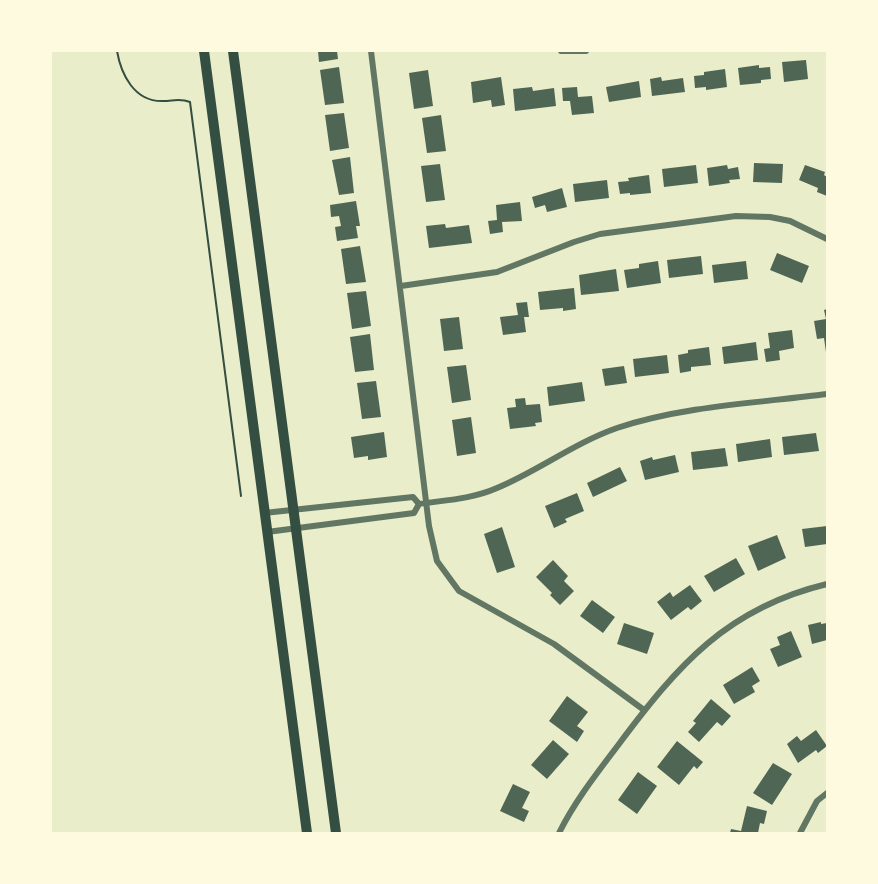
<!DOCTYPE html>
<html>
<head>
<meta charset="utf-8">
<style>
	body { margin:0 }
	#map { position:relative; width:878px; height:884px; overflow:hidden; background:#e9edc9; font-family:Jost,sans-serif }
	canvas { display:block }
	.frame { position:absolute; inset:0; border:52px solid #fefae0; pointer-events:none }
</style>
</head>
<body>
<div id="map">
<canvas width="878" height="884"></canvas>
<div class="frame"></div>
</div>
<script>
const g = document.querySelector('canvas').getContext('2d');
g.lineJoin = 'round';
function paint(path, color) { g.fillStyle = color; g.fill(path, 'evenodd'); }
function trace(path, color, width, dash) { g.strokeStyle = color; g.lineWidth = width; g.lineCap = dash ? 'butt' : 'round'; g.setLineDash(dash || []); g.stroke(path); }
paint(new Path2D(`
	M318,51H337L338,59L319,62Z
	M806,60L808,79L784,82L782,62Z
	M759,65V68L770,67L771,79L761,80V83L740,85L738,68Z
	M339,67L344,103L325,105L320,70Z
	M725,69L727,87L706,90V87L695,88L694,76L704,75V72Z
	M428,70L433,106L414,109L409,73Z
	M501,77L505,105L492,107L491,100L473,103L471,82Z
	M661,77L662,81L683,78L685,92L652,96L650,79Z
	M639,81L641,97L609,102L606,87Z
	M532,87L533,91L554,88L556,106L515,111L513,89Z
	M577,87L578,97L592,96L594,113L572,115L570,101H563L562,88Z
	M344,113L349,148L330,151L325,115Z
	M441,115L446,151L427,153L422,118Z
	M350,157L354,193L339,195L332,160Z
	M754,163L783,164L782,183L753,182Z
	M440,164L445,200L426,202L421,166Z
	M696,165L698,183L664,187L662,169Z
	M727,165L728,169L738,167L740,179L729,180L730,183L709,186L707,168Z
	M805,165L825,172L824,175L827,177V196L817,192L818,188L799,180Z
	M649,175L651,193L630,195V193L620,194L618,182L629,181L628,178Z
	M607,180L609,198L575,202L573,184Z
	M562,188L567,207L547,212L545,205L535,208L532,197Z
	M356,201L360,226H356L358,238L337,241L335,227L341,226L339,216L331,217L330,205Z
	M520,202L522,221L502,222L503,232L490,234L488,221L497,220L496,205Z
	M445,224L446,228L469,225L472,243L429,248L426,226Z
	M360,246L366,282L346,284L341,249Z
	M777,253L809,266L802,283L770,270Z
	M701,256L703,274L669,278L667,260Z
	M658,261L661,283L627,288L624,270L639,268V264Z
	M746,261L748,279L714,283L712,265Z
	M616,269L619,291L581,295L579,275Z
	M574,288L576,309L563,311V308L540,310L538,292Z
	M366,291L371,326L352,329L347,293Z
	M527,302L529,317H524L526,332L503,335L500,317L518,315L516,303Z
	M827,309V351L826,352L824,338L817,339L814,321L826,319L824,310Z
	M459,317L463,349L444,351L440,319Z
	M792,330L794,348L779,351L780,360L766,362L764,349L770,348L768,333Z
	M370,334L374,370L355,372L350,337Z
	M756,342L758,360L724,364L722,347Z
	M709,347L711,365L691,367V371L680,373L678,355L688,353V350Z
	M667,355L669,373L635,377L633,359Z
	M466,365L471,400L452,403L447,367Z
	M624,366L627,383L605,386L602,369Z
	M376,381L381,417L362,419L357,383Z
	M582,382L585,401L549,406L547,387Z
	M525,398L526,405L540,404L542,422L535,423L536,426L510,429L507,408L516,407L515,399Z
	M471,417L476,453L457,456L452,420Z
	M384,432L387,457L368,460V456L354,458L351,437Z
	M816,433L819,451L784,455L782,437Z
	M770,439L772,457L738,462L736,444Z
	M725,448L728,466L693,470L691,452Z
	M675,455L679,472L645,480L640,461L652,457L653,460Z
	M620,467L627,481L593,497L587,483Z
	M577,493L584,511L565,519L567,522L554,528L545,506Z
	M827,526V544L805,547L802,529Z
	M502,527L515,567L497,573L484,534Z
	M777,535L786,558L758,571L748,546Z
	M736,558L745,574L714,592L704,576Z
	M553,560L568,576L564,581L574,591L560,605L550,595L552,593L536,577Z
	M690,585L702,601L691,610L688,607L671,620L657,602L670,592L673,597Z
	M592,600L615,617L603,633L580,616Z
	M821,622V624L827,623V640L812,644L808,625Z
	M624,623L654,633L647,654L617,644Z
	M791,631L802,657L778,667L770,649L780,645L777,637Z
	M752,667L760,681L752,686L755,692L734,704L723,685Z
	M567,696L588,712L577,726L584,731L577,742L549,721Z
	M711,699L731,716L722,726L717,722L699,742L688,732L696,723L693,721Z
	M816,730L827,746L818,753L816,750L798,763L787,744L797,736L801,741Z
	M553,740L569,754L547,779L531,765Z
	M677,741L703,762L697,769L694,766L679,785L657,767Z
	M773,763L792,774L772,805L753,793Z
	M638,772L657,786L637,814L618,800Z
	M513,784L530,792L522,808L529,811L524,822L500,811Z
	M747,806L767,811L764,824L760,823L758,833H730L731,829L741,831Z`), '#4f6655');
trace(new Path2D(`
	M117,51C121,74 134,102 163,101C173,101 180,98 190,102L241,496`), '#344e41', 2);
trace(new Path2D(`
	M371,51L429,526L437,561L459,591L554,644L644,710
	M561,51H586
	M401,286L497,272L574,242L600,234L736,216L770,217L790,221L827,239
	M264,513L413,497L419,504
	M267,532L414,513L419,504C446,500 472,499 497,488C538,471 574,443 617,428C684,406 757,403 827,394
	M559,833C575,801 597,773 619,744C678,665 727,608 827,584
	M800,833L817,801L827,793`), '#617663', 6);
trace(new Path2D(`
	M204,51L307,833
	M233,51L336,833`), '#344e41', 10);
</script>
</body>
</html>
